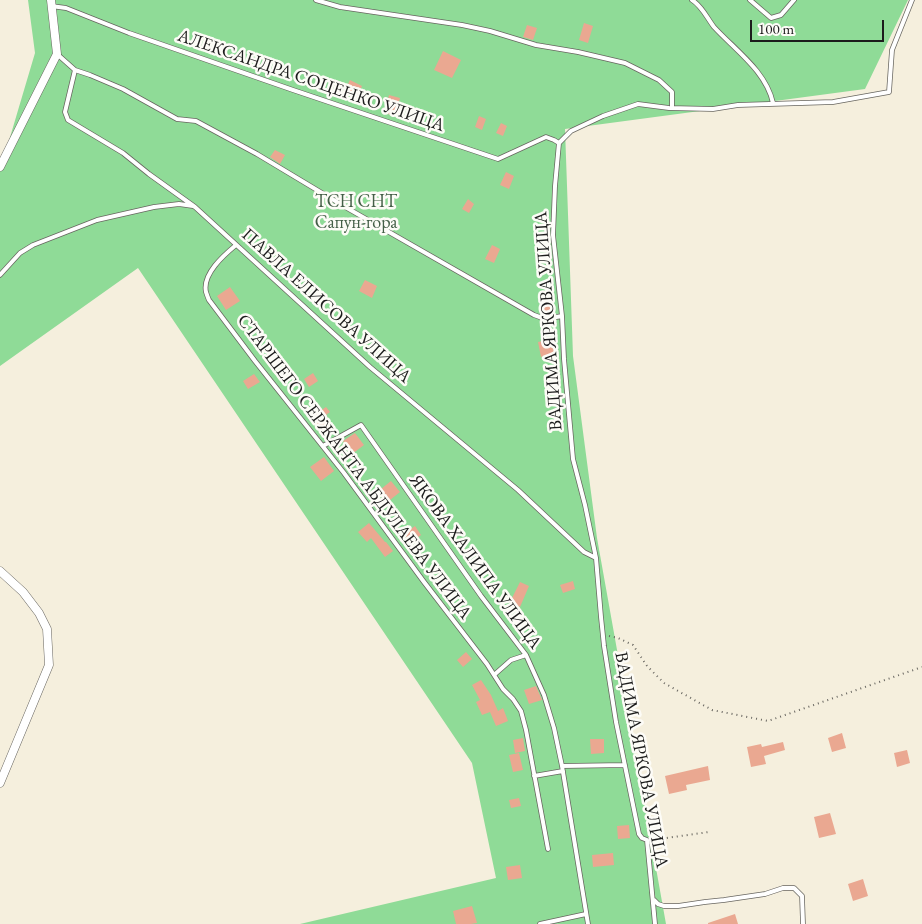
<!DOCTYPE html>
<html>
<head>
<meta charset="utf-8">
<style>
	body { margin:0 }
	#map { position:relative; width:922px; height:924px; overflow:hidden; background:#f5efdd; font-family:"EB Garamond",serif }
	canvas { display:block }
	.scale { position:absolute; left:750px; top:20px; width:134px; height:22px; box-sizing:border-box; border:2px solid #1c1c1c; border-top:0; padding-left:6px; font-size:15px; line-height:18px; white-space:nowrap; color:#1c1c1c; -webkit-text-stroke:4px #fdfcf7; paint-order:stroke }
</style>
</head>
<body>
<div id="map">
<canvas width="922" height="924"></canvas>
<div class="scale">100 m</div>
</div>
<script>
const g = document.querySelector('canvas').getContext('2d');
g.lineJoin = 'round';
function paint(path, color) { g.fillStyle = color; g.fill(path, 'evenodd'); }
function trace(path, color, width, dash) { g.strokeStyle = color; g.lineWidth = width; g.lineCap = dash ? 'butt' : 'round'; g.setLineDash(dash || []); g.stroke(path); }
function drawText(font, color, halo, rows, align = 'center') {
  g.font = font + ' "EB Garamond",serif'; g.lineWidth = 5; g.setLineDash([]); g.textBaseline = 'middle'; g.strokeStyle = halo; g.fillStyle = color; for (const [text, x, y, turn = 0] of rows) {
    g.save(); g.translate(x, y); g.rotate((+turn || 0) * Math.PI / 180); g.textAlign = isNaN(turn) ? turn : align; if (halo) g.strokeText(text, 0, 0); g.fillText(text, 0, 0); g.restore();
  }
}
paint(new Path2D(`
	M28,0H908L865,89L565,129L573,356L597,538L666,924H300L496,878L472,763L138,268L0,366V171L35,53Z`), '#8fdb97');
paint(new Path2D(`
	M584,23L593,26L588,43L579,40Z
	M527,25L537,28L533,40L523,37Z
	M443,51L461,60L452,78L434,70Z
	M350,80L362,86L357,98L344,92Z
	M389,95L400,98L395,116L384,113Z
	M479,116L486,119L482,130L475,127Z
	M501,123L507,126L503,136L496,133Z
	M275,150L285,155L280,164L270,157Z
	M506,172L514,176L509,189L500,185Z
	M468,199L474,204L469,213L462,209Z
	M492,245L500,249L494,263L485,259Z
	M365,280L377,286L372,298L359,291Z
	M230,287L240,301L226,310L217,296Z
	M544,294H554V311H544Z
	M551,339L555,353L541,357L538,342Z
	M313,373L318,381L309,387L304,379Z
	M254,374L260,382L248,389L243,381Z
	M326,407L330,412L326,415L331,423L321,431L311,417Z
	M355,433L364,445L352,454L343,441Z
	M324,457L334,471L321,481L310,467Z
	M391,481L400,492L390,500L381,489Z
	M369,523L385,542H386L393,551L385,557L371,538L367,542L358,532Z
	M415,526L421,535L410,543L404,534Z
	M573,581L575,589L563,593L560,585Z
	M520,582L529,586L520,607L510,602Z
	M466,652L472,659L463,667L457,660Z
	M481,680L491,695L498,711L503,708L508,721L496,726L490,712L482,715L476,702L480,700L472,685Z
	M536,686L542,700L529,704L524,690Z
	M842,733L846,748L832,752L828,738Z
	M523,738L525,751L515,753L513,740Z
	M590,739H604V753L591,754Z
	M783,742L785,750L764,756L766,764L751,767L747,747L761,744L762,747Z
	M907,750L910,763L897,767L894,753Z
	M519,753L523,770L513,772L509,755Z
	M708,766L710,780L686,785L687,790L669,794L665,776Z
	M519,798L521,806L511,808L509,800Z
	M830,813L836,834L819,838L814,817Z
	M629,825L630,838L618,839L617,826Z
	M613,853L614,865L593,867L592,855Z
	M520,865L522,878L508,880L506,867Z
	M863,879L868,896L853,901L848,884Z
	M472,906L477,923L471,924H456L453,911Z
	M735,914L738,924H708V923Z`), '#eaa891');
const lane = new Path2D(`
	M316,0L340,7L462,25L490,31L536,45L578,52L625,63L659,80L672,92V108
	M692,0C702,6 707,18 714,27C735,50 766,71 773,103
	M750,0L771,18L781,15L794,0
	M51,6L66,8L129,33L293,90L498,159L546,137L554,140L559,143
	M57,54L75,70L90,75L123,89L177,119L196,121L257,154L347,208L534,315L545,319L562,316
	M75,70L65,112L68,120L123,153L149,174L195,207L370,367L518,490L584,552L596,558
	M236,245C224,255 202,274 206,292C207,295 208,298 209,300L255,361L344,473L424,582L487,664L494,675L511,660L526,655
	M0,275L20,253L33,245L97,220L154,207L179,204L193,206
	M323,446L361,425L481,596L526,655L544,695L554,728L562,766L588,924
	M494,675L503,689L513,699L521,711L526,730L548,849
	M562,766L625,765
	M534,776L563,771
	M654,900L658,904L664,906H678L705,902L724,900L765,894L783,888H794L802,896L803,924
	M540,924L586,914
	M655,924L647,840L642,838L639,834L616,722L604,646L601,617L596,558L585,505L573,459L564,359L562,316L553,235L555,186L559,143L571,131L603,116L638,104L669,108L713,109L738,105L833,102L889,92L892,50L912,0`);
const street = new Path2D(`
	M0,167L57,54L51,0
	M0,571L23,592L39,613L47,629L49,665L0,783`);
trace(lane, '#686660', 5.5);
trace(street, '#686660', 9);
trace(new Path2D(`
	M609,636L618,638L633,645L647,666L664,683L712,710L768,721L922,667
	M652,840L709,832`), '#686660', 2, [1, 4]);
trace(lane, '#fff', 4);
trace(street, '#fff', 8);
drawText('18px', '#1c1c1c', '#fdfcf7', [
	["АЛЕКСАНДРА СОЦЕНКО УЛИЦА",311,81,19],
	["ПАВЛА ЕЛИСОВА УЛИЦА",326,306,42],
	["ВАДИМА ЯРКОВА УЛИЦА",549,321,-94],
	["СТАРШЕГО СЕРЖАНТА АБДУЛАЕВА УЛИЦА",354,467,53],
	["ЯКОВА ХАЛИПА УЛИЦА",475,562,54],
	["ВАДИМА ЯРКОВА УЛИЦА",641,760,79]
]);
drawText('18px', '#445f47', '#fdfcf7', [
	["ТСН СНТ",356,202],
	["Сапун-гора",356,223]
]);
</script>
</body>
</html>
